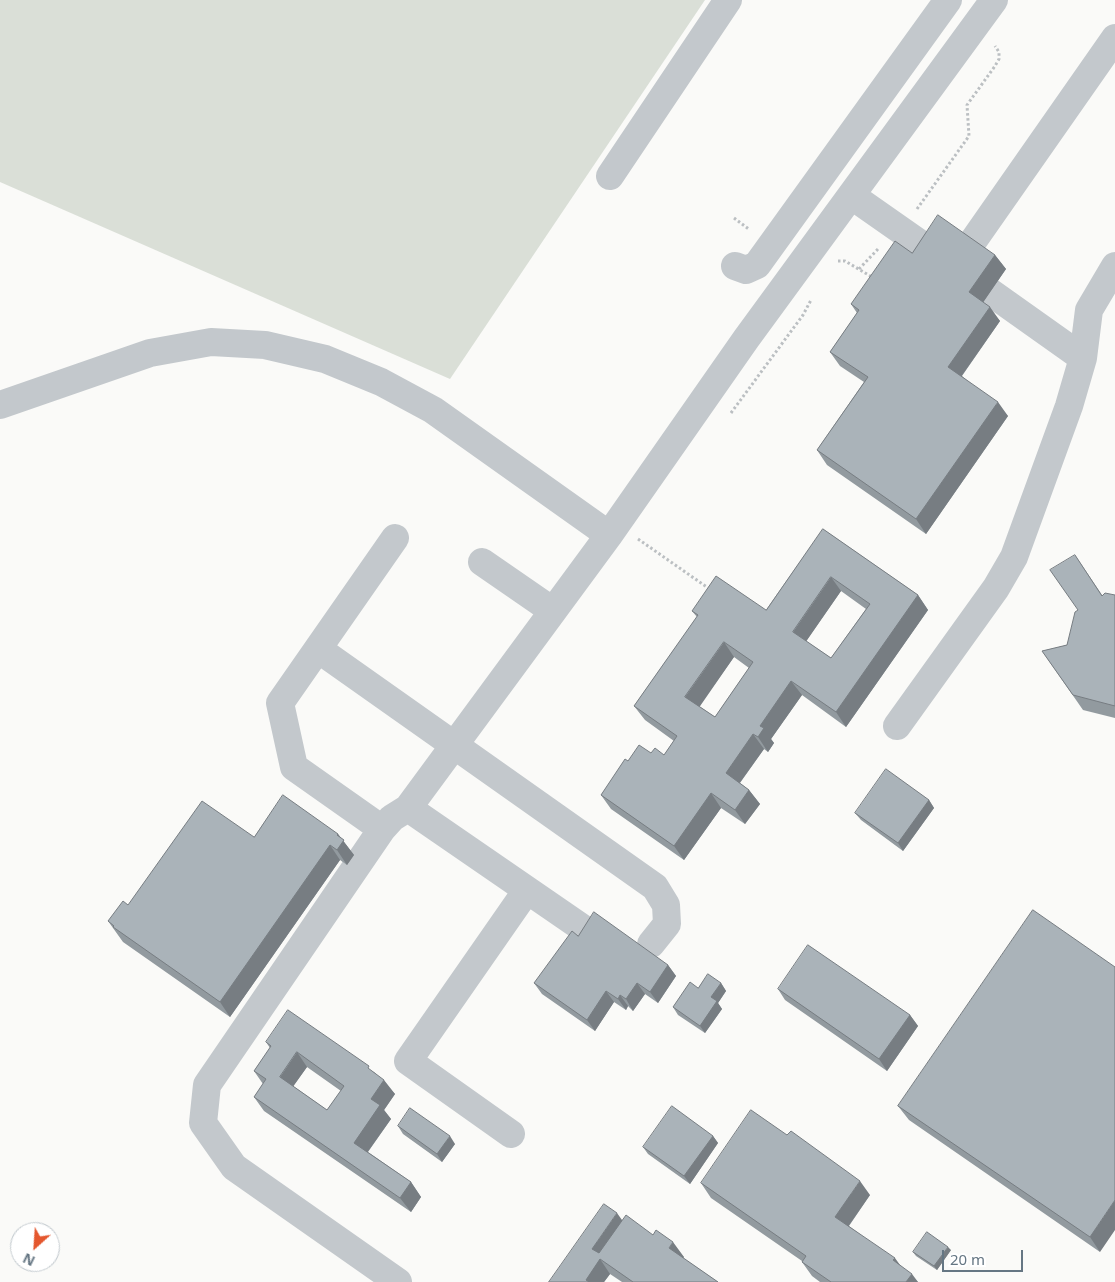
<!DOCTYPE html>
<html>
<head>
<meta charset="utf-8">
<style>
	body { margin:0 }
	#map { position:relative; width:1115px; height:1282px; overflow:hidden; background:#fafaf8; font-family:"Noto Sans",sans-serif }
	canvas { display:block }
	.north { position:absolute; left:10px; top:1222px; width:50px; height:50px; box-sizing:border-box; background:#fff; border:1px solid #c1c8cd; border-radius:50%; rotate:206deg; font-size:14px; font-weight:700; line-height:20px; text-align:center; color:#657683 }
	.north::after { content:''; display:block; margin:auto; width:18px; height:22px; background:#e4572e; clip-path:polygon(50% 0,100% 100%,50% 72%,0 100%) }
	.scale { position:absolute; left:942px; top:1250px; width:81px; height:22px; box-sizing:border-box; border:2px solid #657683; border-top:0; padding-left:6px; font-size:15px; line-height:18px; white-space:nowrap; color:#657683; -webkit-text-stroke:4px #fff; paint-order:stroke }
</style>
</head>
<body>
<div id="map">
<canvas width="1115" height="1282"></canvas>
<div class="north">N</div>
<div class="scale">20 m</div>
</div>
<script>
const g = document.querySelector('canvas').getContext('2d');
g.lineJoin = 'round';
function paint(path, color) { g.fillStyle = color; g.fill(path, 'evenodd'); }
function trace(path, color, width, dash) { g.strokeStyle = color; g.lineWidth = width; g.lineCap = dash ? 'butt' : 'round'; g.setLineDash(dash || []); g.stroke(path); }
paint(new Path2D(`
	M0,0H705L450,379L0,182Z`), '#dadfd7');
trace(new Path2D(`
	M917,209L969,136L967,105L995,66L999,59V52L995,46
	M734,218L750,230
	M838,261H845L872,277
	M859,269L879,248
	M731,413L803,315L811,300
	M638,539L711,590`), '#bbbfc2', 3, [2.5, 2.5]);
trace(new Path2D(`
	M610,176L728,0
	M852,196L932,252
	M971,244L1115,38
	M735,266L746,270L757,265L948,0
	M990,292L1083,358
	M0,405L150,353L211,342L265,345L325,359L381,382L433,410L609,535
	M482,562L553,611
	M318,649L655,887L666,905L667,924L651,944
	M897,726L996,588L1014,557L1069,406L1083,358L1089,310L1115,266
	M408,808L609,535L746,339L994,0
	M382,829L294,767L280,703L395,538
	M511,1134L408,1061L527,890
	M398,1282L234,1167L203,1123L207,1085L382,829L392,818L408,808L594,936`), '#c3c8cc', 28);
paint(new Path2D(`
	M912,253L995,255L1006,269L983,302L1000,321L962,376L1008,416L926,534L827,465L817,450L864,382L840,366L830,352L857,313L851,304Z
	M823,529L918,595L928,610L846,727L802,695L771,739L774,743L768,752L764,749L740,783L749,790L760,804L745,824L721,808L684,860L611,809L601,795L628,761L651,753L664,755L674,741L645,720L634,706L697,617L692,611L766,610ZM841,591L866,609L831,658L806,641ZM734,657L749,668L715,717L699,706Z
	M1075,555L1102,595H1115V718L1083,710L1042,651L1067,645L1078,610Z
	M929,800L934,808L903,851L861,820L855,813Z
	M338,834L354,855L347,865L340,860L230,1017L123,942L108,921L128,905Z
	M1033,910L1100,1252L909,1120L898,1106Z
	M578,936L668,965L676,976L658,1003L645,994L633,1011L628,1006L626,1010L614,1002L595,1031L542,994L534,983Z
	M721,983L726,991L718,1003L722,1009L705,1033L678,1015L673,1007L698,988Z
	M778,989L910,1015L918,1026L887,1071L785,1000Z
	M266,1042L374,1072L395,1094L384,1110L391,1119L368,1152L411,1182L421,1197L411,1212L264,1111L254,1097L263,1084L254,1071L270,1048ZM307,1067L341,1091L327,1110L293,1086Z
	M398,1126L455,1144L442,1162L403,1134Z
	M713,1136L718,1143L690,1184L648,1154L643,1147Z
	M701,1183L870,1195L849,1226L900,1265L918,1282H820L812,1276L802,1262V1261L711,1198Z
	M622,1221L684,1257L683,1258L718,1282H622L610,1274L604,1282H549Z
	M951,1250L937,1270L916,1256L913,1252Z`), '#929a9f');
paint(new Path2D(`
	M995,255L1006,269L980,307L969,292Z
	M990,307L1000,321L958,381L948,367Z
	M998,402L1008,416L926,534L916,519Z
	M831,577L841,591L803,646L793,632Z
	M918,595L928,610L846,727L836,712Z
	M724,642L734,657L696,712L685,697Z
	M791,681L802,695L771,739L774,743L768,752L758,737L760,726Z
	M753,734L764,749L736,788L726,773Z
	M749,790L760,804L745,824L735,810Z
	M711,793L721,808L684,860L674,846Z
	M929,800L934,808L903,851L898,843Z
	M338,834L354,855L347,865L337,850V835Z
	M330,845L340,860L230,1017L220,1002Z
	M668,965L676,976L658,1003L650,992Z
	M637,983L645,994L633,1011L626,999Z
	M721,983L726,991L718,1003L722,1009L705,1033L700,1026L711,997Z
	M606,991L614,1002L595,1031L587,1020Z
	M620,995L628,1006L626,1010L618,999Z
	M910,1015L918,1026L887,1071L879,1059Z
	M297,1052L307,1067L290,1091L280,1077Z
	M384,1080L395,1094L384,1110L391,1119L364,1157L354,1143L371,1099Z
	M450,1136L455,1144L442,1162L437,1154Z
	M713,1136L718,1143L690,1184L684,1176Z
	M860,1181L870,1195L845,1231L835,1217Z
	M411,1182L421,1197L411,1212L400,1198Z
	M1115,1200V1230L1100,1252L1090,1237Z
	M617,1213L627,1227L600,1259L610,1274L604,1282H587L586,1280L592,1249Z
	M673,1242L684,1257L680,1263L669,1248Z
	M948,1247L951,1250L937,1270L934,1266Z
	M895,1258L905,1272L893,1260Z
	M912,1274L918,1282H906Z`), '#777d82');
const building = new Path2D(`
	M938,215L995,255L969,292L990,307L948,367L998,402L916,519L817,450L868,377L830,352L859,310L851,304L895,241L912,253Z
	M823,529L918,595L836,712L791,681L760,726L764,728L758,737L753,734L726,773L749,790L735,810L711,793L674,846L601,795L625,759L628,761L639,745L651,753L655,748L664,755L677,736L634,706L698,615L692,611L716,576L766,610ZM831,577L870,604L831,658L793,632ZM724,642L753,662L715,717L685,697Z
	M1075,555L1102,596L1105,593L1115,595V706L1073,695L1042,651L1067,645L1075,612L1078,610L1050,570Z
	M886,769L929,800L898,843L855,813Z
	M283,795L338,834L337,835L344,840L337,850L330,845L220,1002L113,927L114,926L108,921L123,901L128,905L202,801L254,837Z
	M1033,910L1115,967V1200L1090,1237L898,1106Z
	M594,912L668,965L650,992L637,983L626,999L620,995L618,999L606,991L587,1020L534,983L572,931L578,936Z
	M808,945L910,1015L879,1059L778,989Z
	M708,974L721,983L711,997L717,1001L700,1026L673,1007L690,982L698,988Z
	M288,1010L369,1066L368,1068L384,1080L371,1099L380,1105L354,1143L411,1182L400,1198L254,1097L266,1079L254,1071L271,1046L266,1042ZM297,1052L344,1086L327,1110L280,1077Z
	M672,1106L713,1136L684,1176L643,1147Z
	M410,1108L450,1136L437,1154L398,1126Z
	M751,1110L787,1135L791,1131L860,1181L835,1217L895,1258L893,1260L912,1274L906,1282H831L802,1262L806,1256L701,1183Z
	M604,1204L617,1213L592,1249L599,1253L626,1215L653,1235L656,1230L673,1242L669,1248L718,1282H633L600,1259L586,1280L589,1282H549Z
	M927,1232L948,1247L934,1266L913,1252Z`);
paint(building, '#aab3b9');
trace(building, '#777d82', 1);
</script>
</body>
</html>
